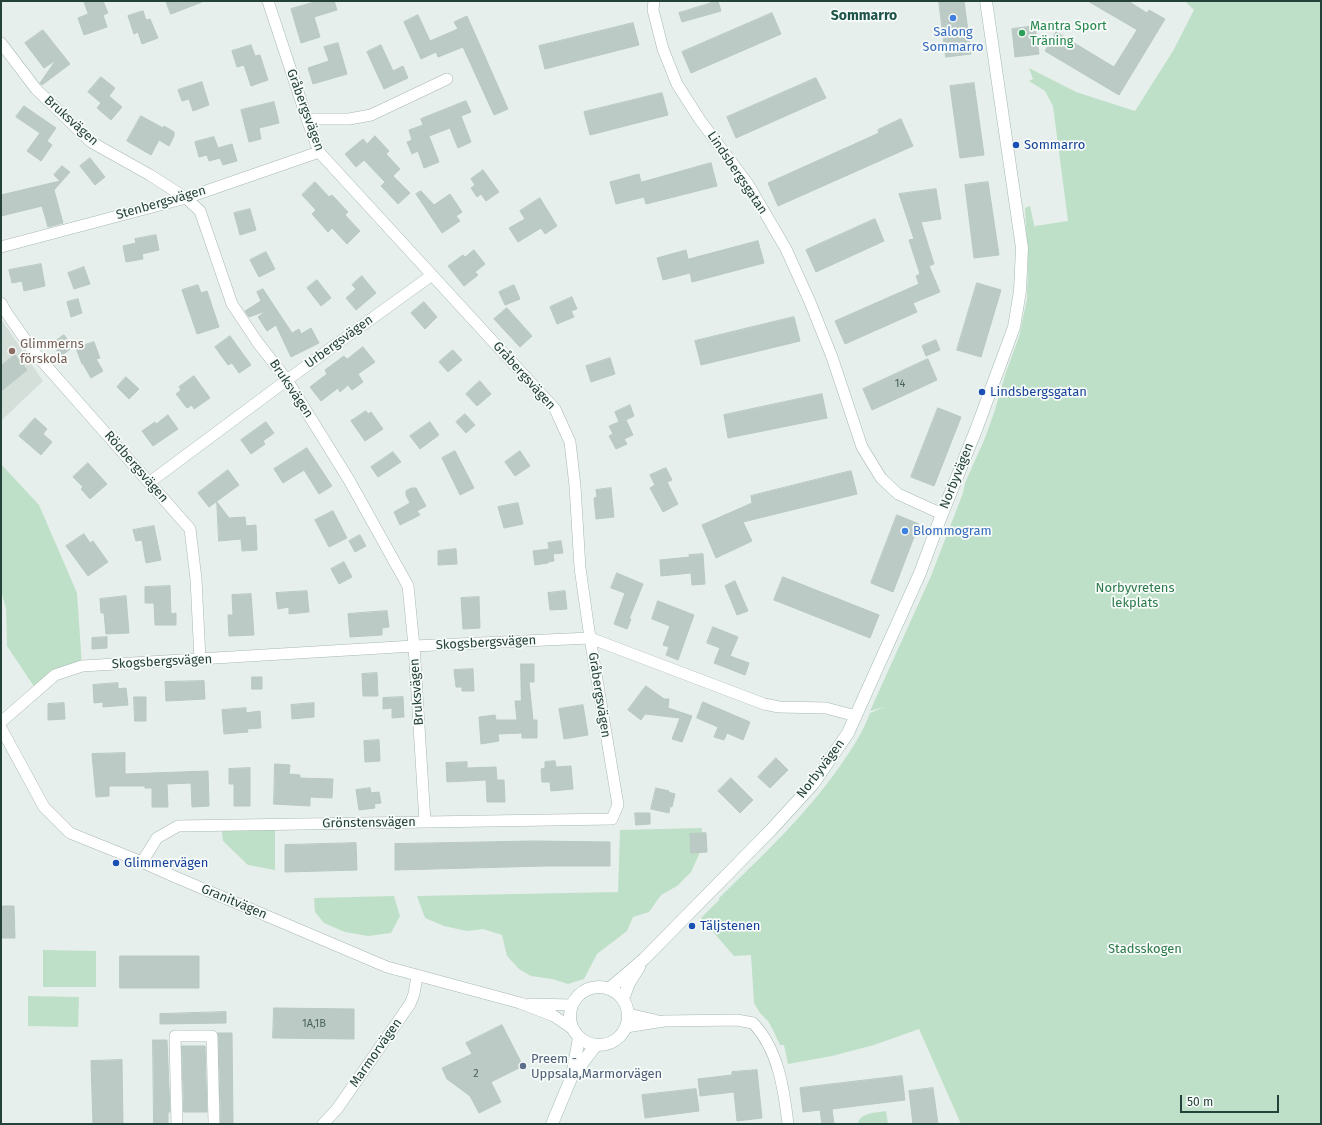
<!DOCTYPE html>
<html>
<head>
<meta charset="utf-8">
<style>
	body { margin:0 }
	#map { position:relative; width:1322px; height:1125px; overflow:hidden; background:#e6efeb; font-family:"Fira Sans",sans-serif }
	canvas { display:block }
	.frame { position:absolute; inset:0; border:2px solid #24423a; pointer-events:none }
	.scale { position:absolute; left:1180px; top:1095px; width:99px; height:18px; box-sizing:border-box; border:2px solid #24423a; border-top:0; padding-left:5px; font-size:12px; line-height:14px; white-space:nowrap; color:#24423a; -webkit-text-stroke:3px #f7fbf9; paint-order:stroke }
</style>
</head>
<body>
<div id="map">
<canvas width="1322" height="1125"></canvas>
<div class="frame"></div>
<div class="scale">50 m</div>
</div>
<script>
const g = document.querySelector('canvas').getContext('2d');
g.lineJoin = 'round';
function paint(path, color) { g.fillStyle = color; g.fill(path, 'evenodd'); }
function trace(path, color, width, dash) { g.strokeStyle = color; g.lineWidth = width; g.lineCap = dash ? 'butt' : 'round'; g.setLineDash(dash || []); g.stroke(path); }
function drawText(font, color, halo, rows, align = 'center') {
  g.font = font + ' "Fira Sans",sans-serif'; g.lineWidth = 3.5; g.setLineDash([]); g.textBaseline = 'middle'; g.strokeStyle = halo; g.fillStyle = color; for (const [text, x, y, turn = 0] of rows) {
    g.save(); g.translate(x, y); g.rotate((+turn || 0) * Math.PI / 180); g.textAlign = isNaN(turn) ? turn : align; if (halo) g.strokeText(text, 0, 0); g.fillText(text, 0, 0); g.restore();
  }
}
paint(new Path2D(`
	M1,319L43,381L1,421Z`), '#d4dfda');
paint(new Path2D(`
	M1185,1H1321V1124H961L919,1029L874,1045L832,1056L788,1064L784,1045H780L773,1030L768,1021L760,1013L754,1003L751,955L734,956L701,918L719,900V898C762,856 806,815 840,766C852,749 863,732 870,713L884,707L870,711L931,576L963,493L965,483L985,438L994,413L1006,372L1019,337L1027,299L1028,264L1025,208L1030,206L1035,229V226L1068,221L1053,106L1045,91L1029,81L1033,79L1029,68L1076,92L1135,111L1173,51L1194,10Z
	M1,464L39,505L77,593L82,666L37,691L7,646L6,608L1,591Z
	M221,825H275V870L248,865L223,841Z
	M702,828L701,850L691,872L677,886L661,895L649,912L633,917L627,931L597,954L584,979L568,984L552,979L531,976L519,969L507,956L502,935L483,929L467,931L444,926L425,918L417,896L618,892L620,830Z
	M394,896L400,916L391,933L368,936L345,932L324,923L315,912L314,898Z
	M43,950L96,951V987H43Z
	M28,996L79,997L78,1027L28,1026Z
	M886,1111L888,1124H858C860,1112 876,1113 886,1111Z`), '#bfe0c8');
const building = new Path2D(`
	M84,1H103L108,13L103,15L107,27L84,35L78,18L88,14Z
	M166,1H202V2L171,14Z
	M318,1H334L337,10L314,17L320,37L301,43L291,9Z
	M718,1L721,11L682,22L679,13Z
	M939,1H964L971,54L946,57Z
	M1088,1H1128L1147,13L1149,10L1165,19L1119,95L1045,51L1056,32L1114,67L1137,30Z
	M143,11L146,20L150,19L158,38L142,44L138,32L134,34L128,16Z
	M772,13L781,34L691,73L682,52Z
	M418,15L430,41L458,29L454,22L467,16L508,109L494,115L463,47L438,57L436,52L421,59L404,22Z
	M633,23L639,45L545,69L539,46Z
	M1035,26L1039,54L1015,57L1012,29Z
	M43,30L70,64L42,85L40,83L56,60L44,68L25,43Z
	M338,43L347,74L313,84L308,68L329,61L324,47Z
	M251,45L255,56L260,55L268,80L251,86L244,65L237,67L232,51Z
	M381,45L393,71L403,66L408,78L384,89L367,52Z
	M101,77L115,88L109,96L122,107L111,120L97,108L101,103L88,92Z
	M816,78L826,98L736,138L727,117Z
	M202,82L209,105L193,111L189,99L182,101L178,90Z
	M974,83L984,155L960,158L950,86Z
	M662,93L668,115L590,135L584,112Z
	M466,101L471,112L461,116L471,142L458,148L450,128L429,136L439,162L424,168L418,151L412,154L407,142L412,140L409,130L423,125L421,119Z
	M274,102L279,123L259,128L261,139L249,142L241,110Z
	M24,106L56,128L47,141L52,145L41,161L27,151L40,133L16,117Z
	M141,116L163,128L164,126L174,132V136L169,146L159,140L151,155L127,141Z
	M901,119L913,146L778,206L768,183L879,133L878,130Z
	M375,136L389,151L386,154L400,169L393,176L410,193L398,204L381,186L385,182L364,160L356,167L345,154L363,139L367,144Z
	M214,137L218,148L232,144L237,161L223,165L220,158L209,161L207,155L199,157L195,142Z
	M90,158L105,177L95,185L80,166Z
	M711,163L717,186L646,204L644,197L616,204L610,182L639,174L641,182Z
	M62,166L70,172L54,190L63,223L48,227L42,206L1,216V195L60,181L54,175Z
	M483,170L499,192L486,201L481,194L477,197L471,188L475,185L471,179Z
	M315,182L329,197L332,195L348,212L345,215L360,231L347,244L332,228L328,232L312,214L316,210L302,195Z
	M988,182L999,255L974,258L965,185Z
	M936,189L941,219L921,222L934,264L929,266L940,292L913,303L917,312L845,344L835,321L919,284L916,276L920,274L909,240L914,239L899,194Z
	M421,191L434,205L450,194L462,212L456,216L460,221L442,233L416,194Z
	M540,198L557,226L545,234L541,228L518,242L509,228L525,219L520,211Z
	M250,209L256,230L240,235L234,213Z
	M875,219L884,241L816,272L806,250Z
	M156,235L159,250L142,254L143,259L126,262L123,246L136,243L135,239Z
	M758,241L764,263L692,282L690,273L663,280L657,258L686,250L688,259Z
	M474,250L485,264L475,272L478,275L464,286L448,266L463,255L465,257Z
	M266,252L275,269L259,277L250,260Z
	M41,264L45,286L24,291L22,281L12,283L9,270Z
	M84,267L90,284L74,289L68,273Z
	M362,276L376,293L356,310L346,298L356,289L352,285Z
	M317,280L331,298L321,306L307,288Z
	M977,283L1001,290L981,357L957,350Z
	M198,285L201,293L207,291L219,327L197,334L182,290Z
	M514,285L520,299L505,305L499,292Z
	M263,289L292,333L299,329L301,334L311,328L319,343L291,357L276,325L267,331L258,317L266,311L249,317L245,311L261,301L257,292Z
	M572,297L577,309L571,311L574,317L557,324L550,307Z
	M78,299L82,313L71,317L67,302Z
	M424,302L437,317L425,329L411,313Z
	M507,308L532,336L520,347L494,319Z
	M794,317L800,341L701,365L695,341Z
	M64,335L73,347L61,356L52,344Z
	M230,336L251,365L239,373L232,363L228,365L215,347Z
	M936,340L940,350L926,356L922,346Z
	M94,342L100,358L96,359L103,371L91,378L83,364H82L76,348Z
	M363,347L375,362L358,374L363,382L352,390L348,385L340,392L338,388L321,401L310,387L327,374L325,370L344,356L347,359Z
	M453,350L462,360L448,372L439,362Z
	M15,355L27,370L1,391V366Z
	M610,358L615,374L591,382L586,366Z
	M928,359L937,380L872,410L863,389Z
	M194,376L210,398L194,409L192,405L187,408L176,394L181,390L179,387Z
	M126,377L139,389L129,399L117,387Z
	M480,381L491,394L477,406L466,394Z
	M822,394L827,418L728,438L724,415Z
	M630,405L634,416L626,420L633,435L624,439L627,444L616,449L609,436L613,434L609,426L619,422L615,412Z
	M938,408L961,417L934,486L911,477Z
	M366,411L368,414L371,412L383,429L365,441L351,421Z
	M465,414L475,425L466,433L456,422Z
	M168,415L178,429L153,446L142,431L155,422L156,424Z
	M35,418L47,429L43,434L52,442L41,455L19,436Z
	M266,422L274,433L263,441L265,444L251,454L241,440Z
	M430,422L439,435L420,449L410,436Z
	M307,448L332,486L319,494L304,470L283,483L274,469Z
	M455,451L474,488L460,495L442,458Z
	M520,451L530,466L515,476L505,462Z
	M393,452L401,462L378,477L371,467Z
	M88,463L107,484L90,499L81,489L83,487L73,477Z
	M666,468L672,480L667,482L678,504L663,512L650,488L655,485L650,475Z
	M228,470L239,485L209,507L198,493Z
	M851,471L857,494L743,522L752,541L716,558L702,525L752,503L751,496Z
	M412,488H416L426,506L417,511L420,515L400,525L394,512L410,503L406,495V491Z
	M611,488L614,517L596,519L594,498L597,497L596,490Z
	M217,502L229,518L245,517L246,526L256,525L257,550L242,551L241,539L219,541Z
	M518,503L523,524L504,528L498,507Z
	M333,511L347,538L329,547L315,520Z
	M897,515L919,524L893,592L871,583Z
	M154,526L161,560L146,563L142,540L136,541L133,530Z
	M84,534L90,543L93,541L108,562L88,576L66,546Z
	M360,535L366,546L355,552L349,541Z
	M561,541L563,553L553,554L554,561L548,562V563L535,565L533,551L549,549L548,543Z
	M456,549L457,564L438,565V551Z
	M703,554L705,584L692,585L691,573L661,576L660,560L690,557L689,555Z
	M344,562L352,577L339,584L331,569Z
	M617,573L643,584L629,619H631L627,629L614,624L625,593L611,588Z
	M783,577L879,615L870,638L774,600Z
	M735,581L748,611L737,615L725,586Z
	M170,586L171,614L176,613V625H155L154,603H145V587Z
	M307,591L309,612L289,614V607L278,609L276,593Z
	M565,591L567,609L550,610L548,593Z
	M251,594L254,635L229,636L228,615H233L232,595Z
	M126,596L129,633L106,634L104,613H101L100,599Z
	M479,597L480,628L463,629L461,598Z
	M658,601L694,615L678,660L666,655L669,647L663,645L670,626L652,619Z
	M387,611L389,627L382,628V635L350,637L348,614Z
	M713,627L738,637L730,656L749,663L745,675L714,663L720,648L707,643Z
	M107,637V648L92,649V638Z
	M521,664H534V682H529L533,720H537V738H522V733L498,734L499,741L481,744L479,717L495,715L496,720H517L515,701H521Z
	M473,669L474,691H462V687H456L454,670Z
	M377,673L378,696H363L362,674Z
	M252,677H262V689H252Z
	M204,681L205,699L166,701L165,682Z
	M118,683V689L126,688L128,705L103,707V702L94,703L93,685Z
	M646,686L664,699H669L668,708L692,716L682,742L672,739L680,718L645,714L641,720L628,710Z
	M134,697H146V721H135Z
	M403,697L404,717L392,718V708L383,709V698Z
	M703,702L750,722L743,740L727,733L724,740L714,737L718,727L697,718Z
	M64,703L65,719L48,720V704Z
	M314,703V717L292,719L291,705Z
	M583,705L588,735L564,739L559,709Z
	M246,708V713L260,711L261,728L247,729L248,732L224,734L222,710Z
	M379,740L380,761L365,762L364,741Z
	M125,753V774L208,771L209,806L192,807L191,783L167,784L168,807H152V788H145V786H109V796L96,797L92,754Z
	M776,758L788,770L770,788L758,777Z
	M555,761L556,767L571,766L573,789L551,791L550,782H542L541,769L545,768V762Z
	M467,762V768L496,767L497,780H504L505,802H487L486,780L447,782L446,763Z
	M275,764L290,765L289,774L300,775V778L333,779L332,798L310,797V806L274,804Z
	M250,768V806H234V784H229V769Z
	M731,778L753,800L740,813L718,791Z
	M370,788L371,793L379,792L381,803L374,804L375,808L359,810L356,790Z
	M656,788L669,791L668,792L675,794L672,807L670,806L669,813L651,809Z
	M635,813H650V824L636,825Z
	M706,833L707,852L691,853L690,834Z
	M535,841L610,842V866H545L395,870V844Z
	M356,843L357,870L285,872V845Z
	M1,906H14L15,938H1Z
	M120,956H199V988H120Z
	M274,1008L354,1009V1039L273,1038Z
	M226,1012V1023L160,1024V1014Z
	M502,1025L523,1066L491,1082L501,1102L479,1113L470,1096L447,1079L442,1068L472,1054L466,1043Z
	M218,1033H232L233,1124H221Z
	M153,1040H167L170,1112H168V1124H154Z
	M182,1046H205L207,1112H184Z
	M122,1060L123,1124H93L91,1061Z
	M757,1070L762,1118L737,1121L734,1092L700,1096L698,1079L732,1075V1072Z
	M902,1076L905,1100L832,1109L834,1124H822L820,1110L803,1112L800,1088Z
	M933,1088L938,1124H913L909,1091Z
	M696,1089L699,1111L645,1118L642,1095Z`);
paint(building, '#bbcac4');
trace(building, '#b8c9c2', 1);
const street = new Path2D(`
	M654,1L653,10L663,49L677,84L700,120L748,184L786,249L810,302L832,357L862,447L881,478L898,494L942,514
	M1,43L36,89L91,142L150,175L186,198L200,211L232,304L258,343L287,380L349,480L408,586L414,646L425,822
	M307,119H349L371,115L447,79
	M1,247L186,198L319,152
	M1,303L8,315L34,352L190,529L196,579L200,659
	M150,482L287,380L432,275
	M1,722L55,675L82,666L414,646L590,638L764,704L779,707L826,708L856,716
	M1,728L44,807L70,833L142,862L173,876L387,967L520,1003L554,1016L573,1029
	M142,862L157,838L178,826L612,819L618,805L590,638L580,568L575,486L570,442L555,409L319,152L307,119L268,1
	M530,1004L572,1005
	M628,1014L655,1020
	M626,1027L664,1021L737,1020L753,1023C778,1049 784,1089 788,1124
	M177,1124L175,1036H212L214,1124
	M323,1124L337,1109L410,1004L414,994L417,976`);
const secondary = new Path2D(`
	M570 1016a29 29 0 1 1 58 0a29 29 0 1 1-58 0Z
	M609,989L644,959L771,830L813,784L848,733L920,573L942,514L976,430L1014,327L1020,291L1022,248L986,1
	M623,999L629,983L639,967
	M574,1074L596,1045
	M552,1124L572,1076L579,1038`);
trace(street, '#a8b8b2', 12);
trace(secondary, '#a4bbb3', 13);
trace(street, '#fff', 11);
trace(secondary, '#fff', 12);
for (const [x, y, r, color] of [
	[953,18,4,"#3f7fe0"],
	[1022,33,4,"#2e9e5b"],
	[1016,145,4,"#1a4fb4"],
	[12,351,4,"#8d6e63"],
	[982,392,4,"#1a4fb4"],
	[905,531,4,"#3f7fe0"],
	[116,863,4,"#1a4fb4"],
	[692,926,4,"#1a4fb4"],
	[523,1066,4,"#5c6f8a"]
]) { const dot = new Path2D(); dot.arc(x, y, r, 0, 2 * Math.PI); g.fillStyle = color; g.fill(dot); trace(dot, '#f7fbf9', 1.5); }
drawText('11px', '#4a645c', null, [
	["14",900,384],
	["1A,1B",314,1024],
	["2",476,1074]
]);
drawText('13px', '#27864d', '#f7fbf9', [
	["Mantra Sport",1030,26],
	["Träning",1030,41]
], 'left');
drawText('13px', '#366cbe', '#f7fbf9', [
	["Salong",953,32],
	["Sommarro",953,47],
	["Blommogram",913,531,"left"]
]);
drawText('13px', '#24423a', '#f7fbf9', [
	["Gråbergsvägen",305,110,70],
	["Bruksvägen",71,121,42],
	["Lindsbergsgatan",737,173,56],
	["Stenbergsvägen",161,203,-16],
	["Urbergsvägen",339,342,-36],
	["Gråbergsvägen",524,376,48],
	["Bruksvägen",291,389,56],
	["Rödbergsvägen",136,467,49],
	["Norbyvägen",957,476,-68],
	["Skogsbergsvägen",486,643,-3],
	["Skogsbergsvägen",162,662,-3],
	["Bruksvägen",417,692,-94],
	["Gråbergsvägen",599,695,81],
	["Norbyvägen",821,769,-53],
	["Grönstensvägen",369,823,-1],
	["Granitvägen",234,902,23],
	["Marmorvägen",376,1053,-55]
]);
drawText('13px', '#164399', '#f7fbf9', [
	["Sommarro",1024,145],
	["Lindsbergsgatan",990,392],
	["Glimmervägen",124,863],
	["Täljstenen",700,926]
], 'left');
drawText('13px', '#785e54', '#f7fbf9', [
	["Glimmerns",20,344],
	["förskola",20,359]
], 'left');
drawText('13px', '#2d7a4b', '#f7fbf9', [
	["Norbyvretens",1135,588],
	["lekplats",1135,603],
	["Stadsskogen",1145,949]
]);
drawText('13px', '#4e5e75', '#f7fbf9', [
	["Preem -",531,1059],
	["Uppsala,Marmorvägen",531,1074]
], 'left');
drawText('bold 14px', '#1f5548', '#f7fbf9', [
	["Sommarro",864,16]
]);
</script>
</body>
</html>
